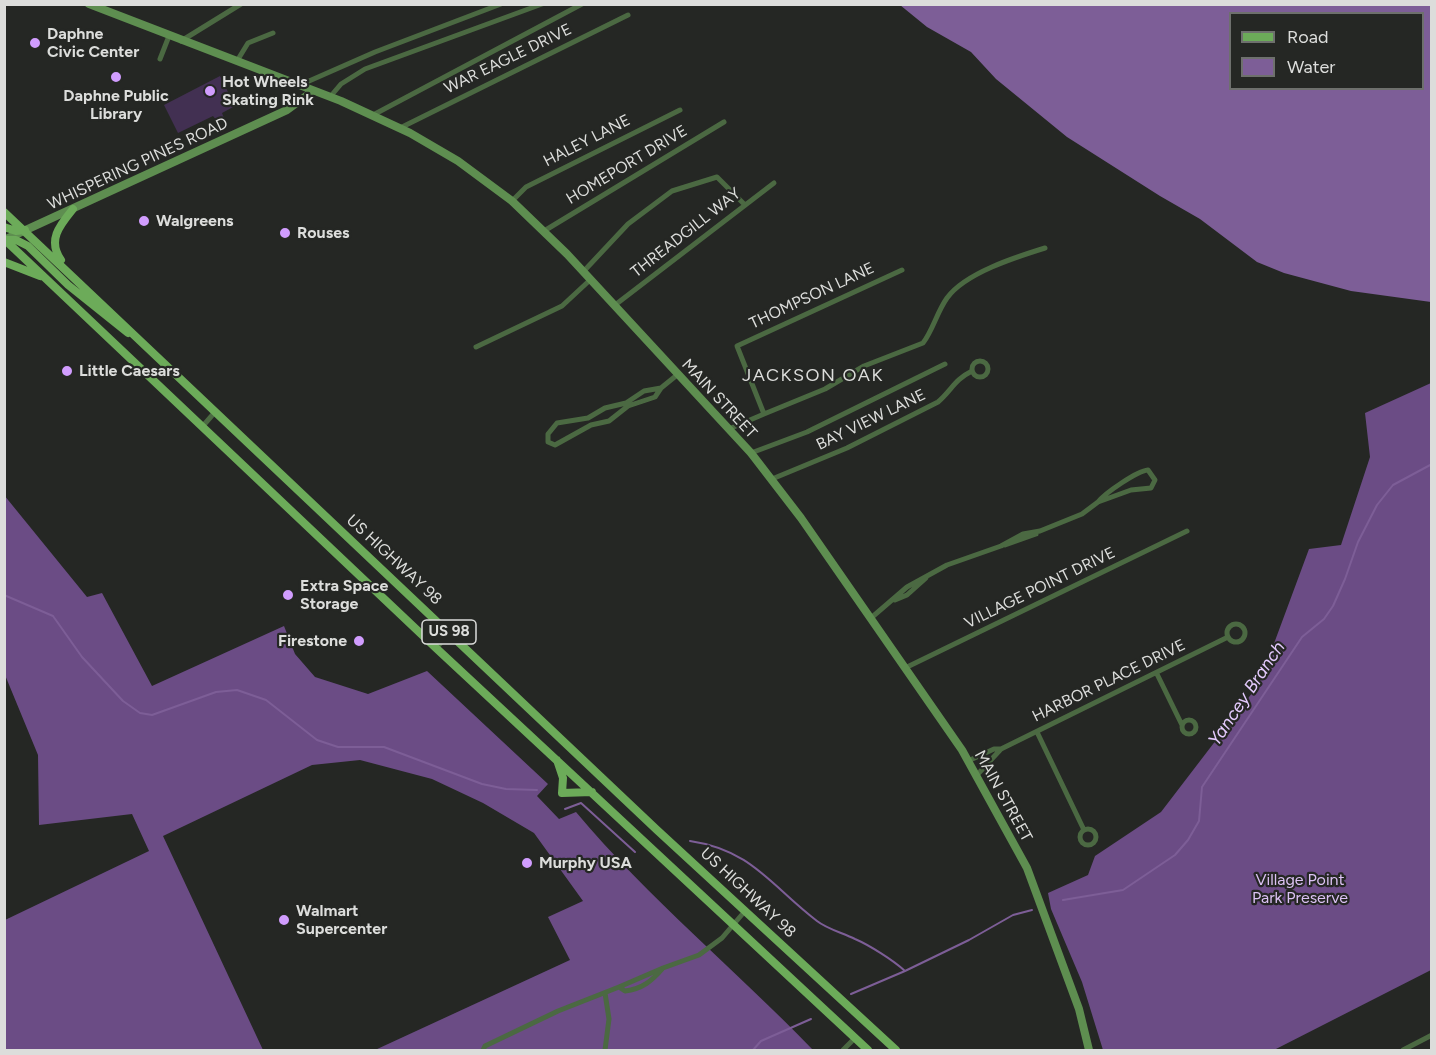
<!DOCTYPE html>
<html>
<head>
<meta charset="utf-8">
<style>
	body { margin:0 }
	#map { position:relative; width:1436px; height:1055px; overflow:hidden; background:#252724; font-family:Figtree,sans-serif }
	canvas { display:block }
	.frame { position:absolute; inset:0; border:6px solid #dcdddb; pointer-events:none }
	.legend { position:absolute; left:1229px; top:12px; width:195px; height:78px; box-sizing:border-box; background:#252724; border:2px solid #6e706d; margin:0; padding:8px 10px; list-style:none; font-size:18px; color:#dcdddb }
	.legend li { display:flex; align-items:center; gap:12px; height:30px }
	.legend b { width:30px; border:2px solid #6e706d }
</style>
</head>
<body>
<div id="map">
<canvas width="1436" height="1055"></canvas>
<div class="frame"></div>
<ul class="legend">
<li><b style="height:8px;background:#6cab59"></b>Road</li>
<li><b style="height:16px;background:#7d5e97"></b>Water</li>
</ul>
</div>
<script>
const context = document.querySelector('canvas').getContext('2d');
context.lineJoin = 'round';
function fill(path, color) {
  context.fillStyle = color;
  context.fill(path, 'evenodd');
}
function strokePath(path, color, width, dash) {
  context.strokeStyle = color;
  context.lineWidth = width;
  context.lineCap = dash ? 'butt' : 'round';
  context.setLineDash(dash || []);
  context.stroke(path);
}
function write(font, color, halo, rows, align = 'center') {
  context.font = font + ' Figtree,sans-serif';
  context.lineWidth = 4.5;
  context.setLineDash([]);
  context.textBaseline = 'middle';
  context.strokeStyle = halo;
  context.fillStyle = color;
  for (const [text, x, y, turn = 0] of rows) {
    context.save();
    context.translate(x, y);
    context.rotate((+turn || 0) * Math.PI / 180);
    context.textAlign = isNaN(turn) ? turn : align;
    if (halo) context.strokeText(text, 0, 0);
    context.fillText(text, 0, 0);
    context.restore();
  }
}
const green = new Path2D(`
	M220 76 235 106 222 113 224 118 217 121 213 116 178 133 164 105Z`);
const forest = new Path2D(`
	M1431 383V970L1274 1050H1103L1082 982 1051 909 1048 893 1088 875 1095 856 1161 812 1259 684 1309 549 1341 545 1370 457 1365 413Z
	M4 495 87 597 102 593 152 686 284 626 295 654 315 677 368 694 427 671 548 784 537 796 559 819 576 812C648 898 736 970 813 1050H375L570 960 548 917 583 901 534 833 483 803 432 779 360 760 312 765 163 836 263 1050H5V920L149 851 132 814 39 825 38 755 5 675Z`);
const water = new Path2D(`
	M900 5H1431V302L1351 291 1284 273 1257 262 1200 219 1160 196 1067 137 996 79 971 52 927 27ZM1230 14H1422V88H1230Z`);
const stream = new Path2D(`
	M4 595 53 616 82 657 123 701 140 713 152 715 216 692 237 690 266 700 317 740 338 747H384L482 784 506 789 537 790
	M565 809 581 803 635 852
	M690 841C752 850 771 886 817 921 827 929 843 933 855 939 869 945 893 960 905 971L969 940 1013 915 1032 910
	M1063 900 1123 890 1175 855 1188 840 1199 821 1202 787 1302 637 1324 619 1333 606 1345 579 1358 542 1377 505 1393 485 1432 464
	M851 994 905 971
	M753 1050 761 1041 811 1019`);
const street = new Path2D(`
	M181 41 241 4
	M160 59 169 36
	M237 61 248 43 273 33
	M300 85 375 52 501 4
	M330 97 341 84 365 69 542 4
	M373 115 582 4
	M400 128 628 15
	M512 201 526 187 680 110
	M544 231 724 122
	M583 272 628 224 672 191 717 177 745 205
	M615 305 774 183
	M476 347 562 306 590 280
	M972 369a8 8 0 1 1 16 0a8 8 0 1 1-16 0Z
	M661 388 644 391 626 403 605 408 588 418 557 423 548 434V442L555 445 591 425 609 421 628 406 655 397 661 388 677 375
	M764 414 825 389 864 366 923 343C933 330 937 312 947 298 965 273 1016 257 1045 248
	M202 427 215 412
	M729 429 764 414 737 346 902 270
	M751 453 807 432 945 364
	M1148 470 1155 480 1151 488 1131 490 1098 502C1105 493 1137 471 1148 470Z
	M772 479 847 448 938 402C952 390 954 380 972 371
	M1005 545 1036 534
	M895 600 907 595 926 578
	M871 618 907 587 947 565 1001 546 1023 534 1040 531 1082 514 1098 502
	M1227 633a9 9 0 1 1 18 0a9 9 0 1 1-18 0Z
	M436 648 450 633
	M905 668 1187 531
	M1157 674 1182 725
	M1182 727a7 7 0 1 1 14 0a7 7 0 1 1-14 0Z
	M1037 732 1084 830
	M968 761 994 749H1001L1228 637
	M977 775 1001 749
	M1080 837a8 8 0 1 1 16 0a8 8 0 1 1-16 0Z
	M663 968 699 955 722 938 745 911
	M663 968C652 981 642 989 625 991L619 987Z
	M483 1050 485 1046 558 1011 619 987
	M605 1050 609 1019 605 993
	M843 1050 855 1038
	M1403 1050 1432 1035`);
const secondary = new Path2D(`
	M89 4 341 101 410 133 458 161 512 201 567 254 751 453 801 518 962 750 1027 868 1079 1009 1089 1050
	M4 240 287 110 313 91`);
const primary = new Path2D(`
	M4 212 657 830 896 1050
	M4 227 16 231 25 230
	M4 239 436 648 868 1050
	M5 240H16L28 246 68 285 128 333
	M61 260C47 240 60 225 73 209
	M4 262 40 276
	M557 760 563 778 562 793 592 792`);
const markers = [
	[35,43,6,"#d19dfe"],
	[116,77,6,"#d19dfe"],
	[210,91,6,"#d19dfe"],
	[144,221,6,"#d19dfe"],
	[285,233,6,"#d19dfe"],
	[67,371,6,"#d19dfe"],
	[288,595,6,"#d19dfe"],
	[359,641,6,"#d19dfe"],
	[527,863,6,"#d19dfe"],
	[284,920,6,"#d19dfe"]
];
const shields = [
	[449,632,54]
];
const shieldNames = [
	["US 98",449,632]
];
const poiNames = [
	["Daphne",47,34],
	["Civic Center",47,52],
	["Hot Wheels",222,82],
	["Skating Rink",222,100],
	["Daphne Public",116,96,"center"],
	["Library",116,114,"center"],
	["Walgreens",156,221],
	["Rouses",297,233],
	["Little Caesars",79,371],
	["Extra Space",300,586],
	["Storage",300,604],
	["Firestone",347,641,"right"],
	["Murphy USA",539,863],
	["Walmart",296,911],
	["Supercenter",296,929]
];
const streetNames = [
	["WAR EAGLE DRIVE",508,59,-26],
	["HALEY LANE",587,141,-27],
	["WHISPERING PINES ROAD",138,164,-25],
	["HOMEPORT DRIVE",627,165,-31],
	["THREADGILL WAY",686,233,-38],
	["THOMPSON LANE",812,296,-25],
	["MAIN STREET",719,399,47],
	["BAY VIEW LANE",871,420,-26],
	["US HIGHWAY 98",394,560,43],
	["VILLAGE POINT DRIVE",1040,588,-26],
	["HARBOR PLACE DRIVE",1109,681,-26],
	["MAIN STREET",1003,796,61],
	["US HIGHWAY 98",748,893,43]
];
const parkNames = [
	["Village Point",1300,880],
	["Park Preserve",1300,898]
];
const neighbourhoodNames = [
	["JACKSON OAK",813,376]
];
const waterNames = [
	["Yancey Branch",1247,694,-56]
];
fill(green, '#423052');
fill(forest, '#6b4c85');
fill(water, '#7d5e97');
strokePath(stream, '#7d5e97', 2);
strokePath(street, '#4b6942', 5);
strokePath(secondary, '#5e8e50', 8);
strokePath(primary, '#6cab59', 8);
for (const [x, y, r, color] of markers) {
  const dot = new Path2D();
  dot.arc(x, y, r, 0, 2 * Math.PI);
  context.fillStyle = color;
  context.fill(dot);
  strokePath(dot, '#252724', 2);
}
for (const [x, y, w] of shields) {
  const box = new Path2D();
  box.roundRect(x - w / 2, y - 12, w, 24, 4.5);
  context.fillStyle = '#252724';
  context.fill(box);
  strokePath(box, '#dcdddb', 1.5);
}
write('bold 15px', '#dcdddb', null, shieldNames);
write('bold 16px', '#dcdddb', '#252724', poiNames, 'left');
write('16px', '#dcdddb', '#252724', streetNames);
write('16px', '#dcc2f4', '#252724', parkNames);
context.letterSpacing = '1.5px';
write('18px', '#dcdddb', '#252724', neighbourhoodNames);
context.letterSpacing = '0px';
write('italic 18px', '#e5cbfe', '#252724', waterNames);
</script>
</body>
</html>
